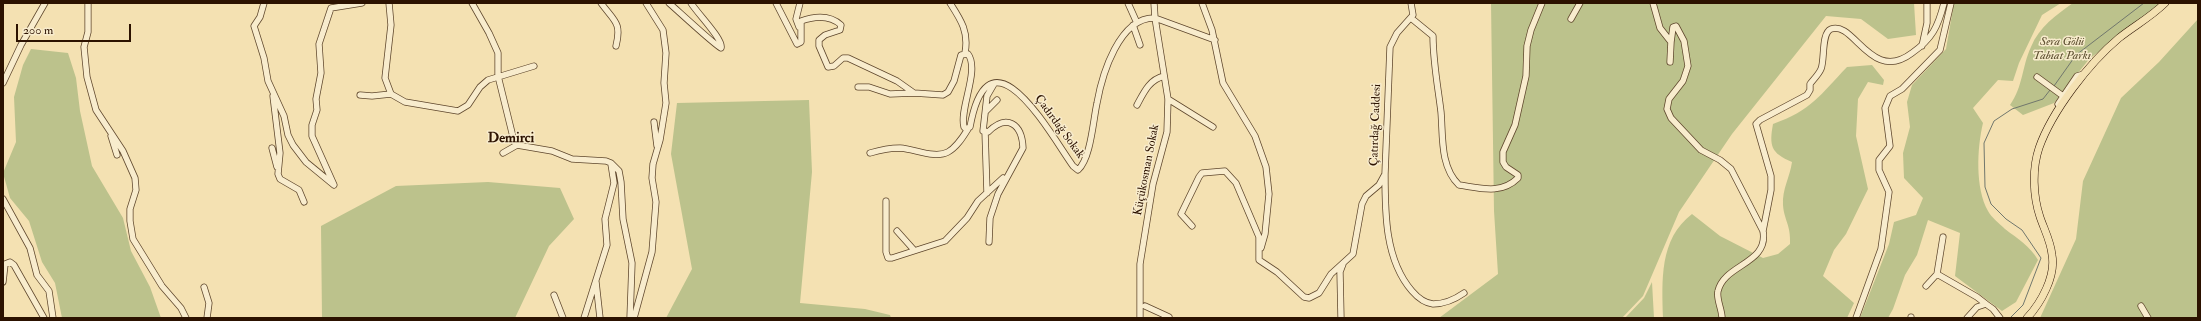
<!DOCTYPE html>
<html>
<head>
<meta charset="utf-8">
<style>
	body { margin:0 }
	#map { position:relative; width:2201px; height:321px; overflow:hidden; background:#f4e1b2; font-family:"IM FELL Double Pica",serif }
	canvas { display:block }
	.frame { position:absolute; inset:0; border:4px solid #2c1200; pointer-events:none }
	.scale { position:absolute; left:16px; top:24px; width:115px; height:18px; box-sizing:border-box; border:2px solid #2c1200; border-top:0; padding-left:5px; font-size:12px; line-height:14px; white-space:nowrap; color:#2c1200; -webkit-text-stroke:3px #f8eccd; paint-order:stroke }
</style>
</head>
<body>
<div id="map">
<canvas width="2201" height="321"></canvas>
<div class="frame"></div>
<div class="scale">200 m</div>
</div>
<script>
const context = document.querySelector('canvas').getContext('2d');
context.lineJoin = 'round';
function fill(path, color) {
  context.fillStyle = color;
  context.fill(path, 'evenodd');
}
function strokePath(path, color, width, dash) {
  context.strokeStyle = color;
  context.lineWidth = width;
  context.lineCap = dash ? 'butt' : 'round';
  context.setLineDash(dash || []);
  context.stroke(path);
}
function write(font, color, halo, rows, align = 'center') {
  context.font = font + ' "IM FELL Double Pica",serif';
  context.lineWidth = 3;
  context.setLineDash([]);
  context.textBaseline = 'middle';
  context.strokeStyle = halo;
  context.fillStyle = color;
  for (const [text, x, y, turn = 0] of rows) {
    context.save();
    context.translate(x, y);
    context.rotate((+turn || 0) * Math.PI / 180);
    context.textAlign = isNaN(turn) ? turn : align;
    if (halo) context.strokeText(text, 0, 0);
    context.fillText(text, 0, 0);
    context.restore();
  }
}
const green = new Path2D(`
	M1491 3H1914L1916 35 1888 39 1861 19 1826 16 1732 134 1679 212 1643 296 1622 318H1439L1498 274 1494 211Z
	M1954 3H2061L2042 15 2019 63 2013 81 1998 80 1973 108 1983 123C1977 148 1975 188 1988 211 1991 217 2000 224 2005 229 2018 239 2030 246 2038 260L2016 302 2002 311 1955 276 1960 233 1928 220 1917 255 1905 275 1893 309 1888 318H1860L1889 244 1894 222 1916 215 1923 198 1904 178 1903 153 1910 127 1907 102 1912 85 1946 49Z
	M2073 3H2165L2152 15 2090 58 2054 103 2023 115 2010 105C2023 87 2022 66 2031 47 2039 27 2056 15 2073 3Z
	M2198 19V318H2040L2076 239 2083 181 2121 98 2159 62Z
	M31 49 68 53 76 78 80 111 92 166 123 218 131 251 150 287 161 318H62L55 283 42 262 29 221 10 198 3 173 16 142 14 97 23 65Z
	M1872 65 1884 80 1883 85 1868 82 1858 99 1856 136 1868 189 1846 234 1834 250 1823 276 1854 303 1847 318H1663C1662 281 1659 239 1692 214L1720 236 1763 258 1778 254 1790 244C1791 225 1784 220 1783 205 1782 189 1790 177 1792 162 1771 153 1769 146 1773 124 1812 110 1820 95 1847 67Z
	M809 100 812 172 800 303 865 309 890 315 891 318H666L692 269 671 154 677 103Z
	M488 182 560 188 574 219 549 246 515 318H322L321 226 396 186Z
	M1652 282 1654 318H1625L1644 298Z`);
const stream = new Path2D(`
	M2054 86 2076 55 2144 3
	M2010 318 2023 305 2041 258 2022 230 2006 219 1991 204 1985 187 1984 143 1994 121 2012 109 2043 99 2050 90`);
const minor = new Path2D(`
	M88 3V32L84 47 87 77 96 110 123 151 135 178 136 190 130 209V221L133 239 162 286 181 308 186 318
	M264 3 260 17 254 26 264 58 268 81 284 116 288 135 293 145 306 162 334 185 312 136V125L317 110 316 99 321 73 319 44 331 8 362 3
	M389 3 391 25 385 78 391 94 405 102 458 111 468 105 480 87 488 80 534 66
	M472 3 489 33 498 53V76L514 141 517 145 552 151 572 159 606 161 611 163 619 171 621 182 623 219 632 263 630 318
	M601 3C614 21 622 22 616 46
	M669 3C676 9 717 47 721 48 724 40 697 13 691 3
	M776 3 797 44 801 42V21C815 16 830 15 841 25L840 30 825 35 819 40V46L828 67 834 66 843 58H848L897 81 914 93 943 95 948 92 954 81 961 55 968 54C980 70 959 109 964 127L966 129 970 127C989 22 1049 132 1073 166L1078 170C1091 158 1093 121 1097 103 1102 75 1119 17 1155 18L1154 3
	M950 3C961 20 969 32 965 53
	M1128 3 1137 23
	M1202 3 1212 30 1223 83 1255 136 1266 167 1269 194 1265 234 1261 248
	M1653 3 1660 28 1671 42 1670 62
	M1411 18 1433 36C1433 62 1438 87 1441 112 1443 136 1440 167 1459 185 1480 188 1501 195 1518 178V175L1506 167 1503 162V152L1515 125 1526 76 1527 46 1531 30 1542 3
	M1571 19 1580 3
	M1133 25 1140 45
	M799 27 796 19 800 3
	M1671 42 1673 27 1676 26 1684 41 1688 66 1683 81 1669 99 1667 109 1671 118 1701 150 1720 160 1731 169 1763 231C1769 264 1724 264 1718 291 1716 299 1722 309 1722 318
	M1922 46 1927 23V3
	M2037 77 2063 96
	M3 83 21 45 45 3
	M858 87H869L890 94 914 93
	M360 95 372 96 391 94
	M273 96 280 153 278 174 280 179 299 190 304 202
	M1168 99 1213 127
	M2058 104 2077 76 2084 74
	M1137 105C1144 92 1149 80 1164 76
	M986 111 997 100
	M654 122 657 146
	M985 131 987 193
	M111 136 117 155
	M272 148 277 167
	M503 153 517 145
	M870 153C880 150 889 148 900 148 915 149 935 159 948 152 957 147 963 137 968 129
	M1385 174C1385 213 1385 260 1412 291 1418 298 1424 303 1433 304 1445 304 1454 300 1464 293
	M3 199 30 248 37 275 49 291 53 318
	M886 201V252L888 258H892L945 241 967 218 978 201 1003 178
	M1192 226 1181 214 1199 177 1202 173 1225 171 1236 183 1259 237V260L1277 272 1304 297 1309 298 1319 293 1331 274 1353 254 1362 204 1366 196 1379 185 1385 174 1390 47 1397 33 1413 15 1411 3
	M897 231 914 250
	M1763 231 1771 190V176L1756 124 1760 120 1807 95 1810 90V84C1813 80 1819 74 1821 69 1825 60 1821 33 1831 29 1854 20 1871 84 1912 53 1932 39 1938 27 1944 3
	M989 242 990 218 998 194 1023 148C1022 124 1007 113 988 132L983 131 987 96 994 84
	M1937 274 1977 297 1986 304
	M3 282 5 264 10 262 14 265 44 318
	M596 282 600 318
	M1926 286 1937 274 1943 237
	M204 287 209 303 207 318
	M554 295 563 318
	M1145 306 1169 317
	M2141 306 2148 318
	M1911 317V318
	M584 318 607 245 605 219 614 183 611 164
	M634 318 652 252 656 202 652 178 653 164 660 140 666 103 664 83 666 53 663 30 646 3
	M1140 318V264L1153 184 1167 132 1168 99 1155 18 1215 40
	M1341 318 1340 272 1343 264
	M1856 318 1881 249 1889 192 1879 170V160L1890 146 1885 108 1890 96 1902 89 1940 50 1951 3
	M1967 318 1977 307 1986 304 1993 309 2000 318`);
const major = new Path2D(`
	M2027 318C2041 303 2056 276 2052 255 2051 242 2044 229 2040 217 2033 196 2032 169 2039 148 2052 111 2089 63 2119 38 2134 26 2151 17 2165 3`);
const parkNames = [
	["Sera Gölü",2062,42],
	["Tabiat Parkı",2062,56]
];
const streetNames = [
	["Çatırdağ Caddesi",1376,125,-88],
	["Çadırdağ Sokak",1059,127,54],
	["Küçükosman Sokak",1147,170,-79]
];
const quarterNames = [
	["Demirci",511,139]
];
fill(green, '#bcc28c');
strokePath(stream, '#71776d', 1);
strokePath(minor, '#5e462c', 7);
strokePath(major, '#2c1200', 8);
strokePath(minor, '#f8eccd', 5.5);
strokePath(major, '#f4e1b2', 7);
write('italic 12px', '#5e5031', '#f8eccd', parkNames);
write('12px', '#2c1200', '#f8eccd', streetNames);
write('bold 14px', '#2c1200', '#f8eccd', quarterNames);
</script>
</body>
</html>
